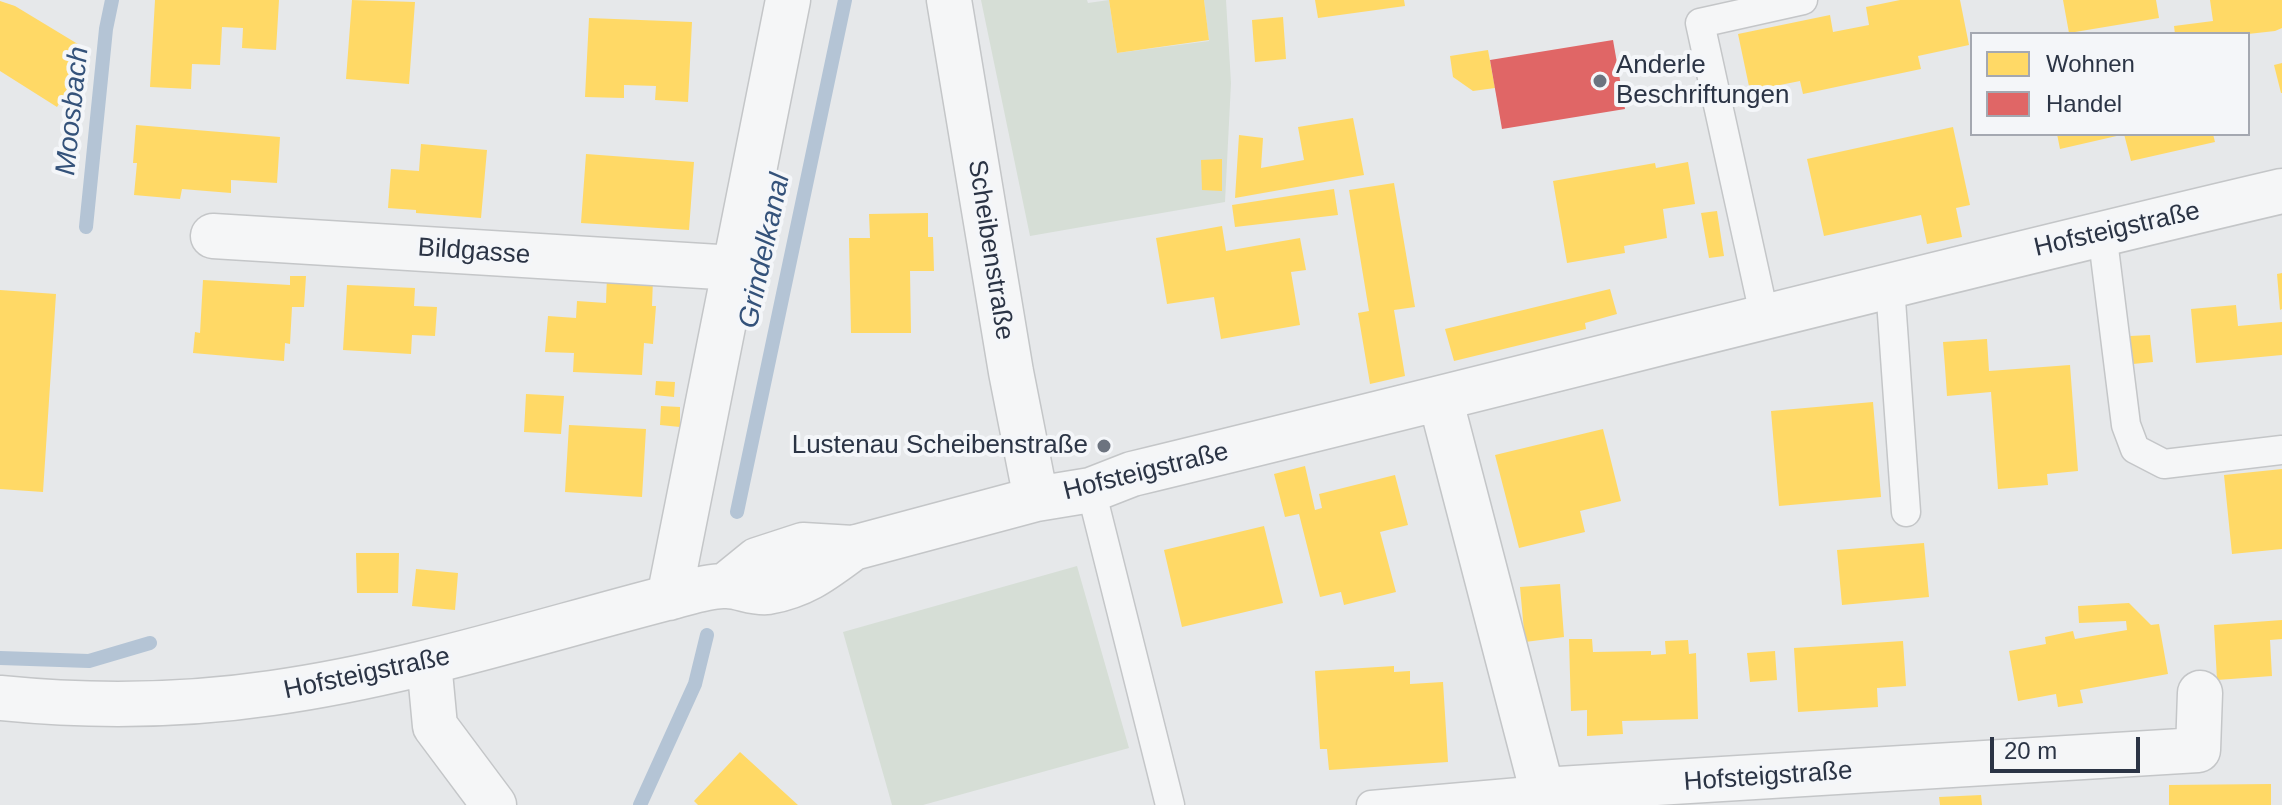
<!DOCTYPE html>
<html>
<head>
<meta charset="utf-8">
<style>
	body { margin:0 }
	#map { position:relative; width:2282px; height:805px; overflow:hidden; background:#e6e8ea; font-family:Helvetica,sans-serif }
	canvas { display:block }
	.legend { position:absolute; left:1970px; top:32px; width:280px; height:104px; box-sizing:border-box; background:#f4f6f9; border:2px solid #a4a8b1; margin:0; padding:10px 14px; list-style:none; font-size:24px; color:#2b3445 }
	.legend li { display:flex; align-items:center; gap:16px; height:40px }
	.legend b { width:40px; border:2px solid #a4a8b1 }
	.scale { position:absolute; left:1990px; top:737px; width:150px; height:36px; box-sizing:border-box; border:4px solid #2b3445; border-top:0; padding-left:10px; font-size:24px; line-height:28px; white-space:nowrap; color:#2b3445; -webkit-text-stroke:6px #f4f6f9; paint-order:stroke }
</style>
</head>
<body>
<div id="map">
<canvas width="2282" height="805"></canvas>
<ul class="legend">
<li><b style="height:22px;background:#ffd966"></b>Wohnen</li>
<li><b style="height:22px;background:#e06666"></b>Handel</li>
</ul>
<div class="scale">20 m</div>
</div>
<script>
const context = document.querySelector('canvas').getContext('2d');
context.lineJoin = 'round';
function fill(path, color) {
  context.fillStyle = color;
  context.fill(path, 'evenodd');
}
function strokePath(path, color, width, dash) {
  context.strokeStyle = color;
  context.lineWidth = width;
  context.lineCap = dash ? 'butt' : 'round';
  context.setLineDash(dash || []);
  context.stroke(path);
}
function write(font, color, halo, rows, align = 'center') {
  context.font = font + ' Helvetica,sans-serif';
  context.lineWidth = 8;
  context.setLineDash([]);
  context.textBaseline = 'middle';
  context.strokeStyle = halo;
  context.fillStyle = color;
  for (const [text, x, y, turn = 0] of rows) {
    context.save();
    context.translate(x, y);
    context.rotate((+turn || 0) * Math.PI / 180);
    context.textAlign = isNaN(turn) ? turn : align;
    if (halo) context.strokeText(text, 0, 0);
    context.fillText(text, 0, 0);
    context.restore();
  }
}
const green = new Path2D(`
	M981 0H1087L1088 3 1109 0 1117 53 1209 41 1204 0H1226L1231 83 1225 202 1030 236Z
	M1077 566 1129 748 923 805H892L843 632Z`);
const homes = new Path2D(`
	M155 0H279L276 50 242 48 243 28 222 27 220 65 192 64 191 89 150 87Z
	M352 0 415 2 409 84 346 79Z
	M1109 0H1204L1209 40 1117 53Z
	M1315 0H1404L1405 6 1318 18Z
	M1900 0H1960L1969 45 1918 56 1921 69 1803 94 1800 81 1750 91 1738 34 1830 15 1833 32 1869 25 1866 7Z
	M2063 0H2156L2159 18 2069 33Z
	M2210 0H2282V28L2275 31 2248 34H2175L2174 26 2213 21Z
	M0 1 15 6 91 52 57 107 0 71Z
	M1283 17 1286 59 1255 62 1252 20Z
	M589 18 692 22 688 102 655 100 656 86 624 85V98L585 97Z
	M1488 50 1495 88 1473 91 1453 77 1450 56Z
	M2282 63V93H2281L2274 65Z
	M1353 118 1364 175 1235 198 1239 135 1263 138 1261 168 1304 160 1298 127Z
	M136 125 280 137 277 183 231 180V193L182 189 180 199 134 195 137 163H133Z
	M1953 127 1970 205 1956 208 1962 237 1927 244 1921 215 1824 236 1807 159Z
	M2057 134H2120L2121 135 2060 149Z
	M2124 134H2213L2215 142 2131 161Z
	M421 144 487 150 481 218 416 213V210L388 208 391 169 419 171Z
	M586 154 694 162 689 230 581 223Z
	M1222 159V191L1202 190 1201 160Z
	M1688 162 1695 204 1663 209 1667 238 1624 246 1625 253 1567 263 1553 181 1655 163 1656 168Z
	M1394 183 1415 307 1394 310 1405 376 1370 384 1358 313 1369 311 1349 190Z
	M1334 189 1338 215 1235 227 1232 205Z
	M1717 211 1724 256 1709 258 1701 213Z
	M928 213V237H933L934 271H910L911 333H851L849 238H870L869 214Z
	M1222 226 1226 251 1300 238 1306 270 1291 272 1300 325 1221 339 1214 297 1167 304 1156 238Z
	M2282 273V309L2280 310 2277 274Z
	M290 276H306L304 307H292L290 344 285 343 284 361 193 353 195 332 200 333 203 280 290 285Z
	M607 276 653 279 652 306H656L653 344 644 343 642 375 573 372 574 353 545 352 548 316 576 318 577 301 606 303Z
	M347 285 415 288 414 306 437 307 435 336 412 335 411 354 343 350Z
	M1610 289 1617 314 1585 323 1586 329 1454 361 1445 329Z
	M0 290 56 294 43 492 0 489Z
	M2236 305 2238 326 2282 322V355L2196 363 2191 309Z
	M2150 335 2153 362 2133 364 2130 336Z
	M1987 339 1989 371 2070 365 2078 471 2047 474 2048 485 1998 489 1991 392 1947 396 1945 367 1943 342Z
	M656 381 675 382 674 397 655 395Z
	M526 394 564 396 561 434 524 432Z
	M1873 402 1881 497 1779 506 1771 411Z
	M661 406 680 407V427L660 425Z
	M569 425 646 429 642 497 565 492Z
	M1603 429 1621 501 1580 511 1585 532 1519 548 1495 455Z
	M1305 466 1315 510 1322 508 1319 494 1395 475 1408 525 1380 532 1396 592 1344 605 1341 592 1320 597 1299 514 1285 517 1274 474Z
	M2282 469V549L2232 554 2224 475Z
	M1264 526 1283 603 1182 627 1164 550Z
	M1924 543 1929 597 1842 605 1837 550Z
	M356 553H399L398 593H357Z
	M416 569 458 573 455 610 412 606Z
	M1560 584 1564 637 1525 642 1520 587Z
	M2129 603 2151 625 2159 624 2168 674 2080 690 2083 703 2058 707 2056 694 2018 701 2009 651 2046 644 2045 637 2073 631 2075 639 2127 630 2126 621 2079 623 2078 606Z
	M2282 620V639L2270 640 2272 676 2217 680 2214 625Z
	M1569 639H1592L1593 652 1651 651V655L1666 654 1665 641 1688 640 1689 654 1696 653 1698 719 1622 721 1623 734 1587 736V710L1571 711Z
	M1903 641 1906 686 1877 688 1878 707 1798 712 1794 648Z
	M1775 651 1777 680 1750 682 1747 653Z
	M1394 666V672L1410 671V684L1443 682 1448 762 1329 770 1327 749H1320L1315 671Z
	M740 752 798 805H698L694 801Z
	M2271 784V805H2169V785Z
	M1981 795 1982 805H1940L1939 797Z`);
const shops = new Path2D(`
	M1613 40 1625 109 1502 129 1490 60Z`);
const stream = new Path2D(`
	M86 227 106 29 112 0
	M737 512 845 0
	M0 658 89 661 150 643
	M640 805 695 684 707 635`);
const lane = new Path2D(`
	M2102 232 2126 425 2135 449 2164 464 2282 450
	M1890 286 1906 512
	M1765 319 1700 23 1803 0
	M1091 490 1170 805
	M1371 805 1542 790`);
const street = new Path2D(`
	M949 0 1011 372 1036 499
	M213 236 735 268
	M1440 398 1542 790 2198 750 2200 693
	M725 586 757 560 803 545 853 548 1036 499 1091 490 1132 474C1516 381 1898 281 2282 191
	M669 598 788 0
	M429 662 435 726 494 805
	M0 698C90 707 183 706 272 693 407 674 536 632 667 598 685 594 708 585 726 586 740 586 754 594 768 592 805 585 823 570 853 548`);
const markers = [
	[1600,81,8,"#6c737f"],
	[1104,446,8,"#6c737f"]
];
const poiNames = [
	["Anderle",1616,66],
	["Beschriftungen",1616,96],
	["Lustenau Scheibenstraße",1088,446,"right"]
];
const streetNames = [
	["Hofsteigstraße",2117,230,-13],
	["Scheibenstraße",990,250,81],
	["Bildgasse",474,252,4],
	["Hofsteigstraße",1146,472,-14],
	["Hofsteigstraße",367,674,-12],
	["Hofsteigstraße",1768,777,-4]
];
const waterNames = [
	["Moosbach",73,111,-84],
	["Grindelkanal",765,251,-78]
];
fill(green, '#d6ded6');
fill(homes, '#ffd966');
fill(shops, '#e06666');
strokePath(stream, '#b4c4d5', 14);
strokePath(lane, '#c4c6c8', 31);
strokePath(street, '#c4c6c8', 47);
strokePath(lane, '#f5f6f7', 28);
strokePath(street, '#f5f6f7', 44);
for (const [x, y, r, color] of markers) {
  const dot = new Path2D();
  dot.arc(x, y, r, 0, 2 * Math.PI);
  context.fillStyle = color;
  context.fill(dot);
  strokePath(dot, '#f4f6f9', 3);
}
write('26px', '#2b3445', '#f4f6f9', poiNames, 'left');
write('26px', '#2b3445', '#f4f6f9', streetNames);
write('italic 28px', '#34527a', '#f4f6f9', waterNames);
</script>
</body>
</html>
